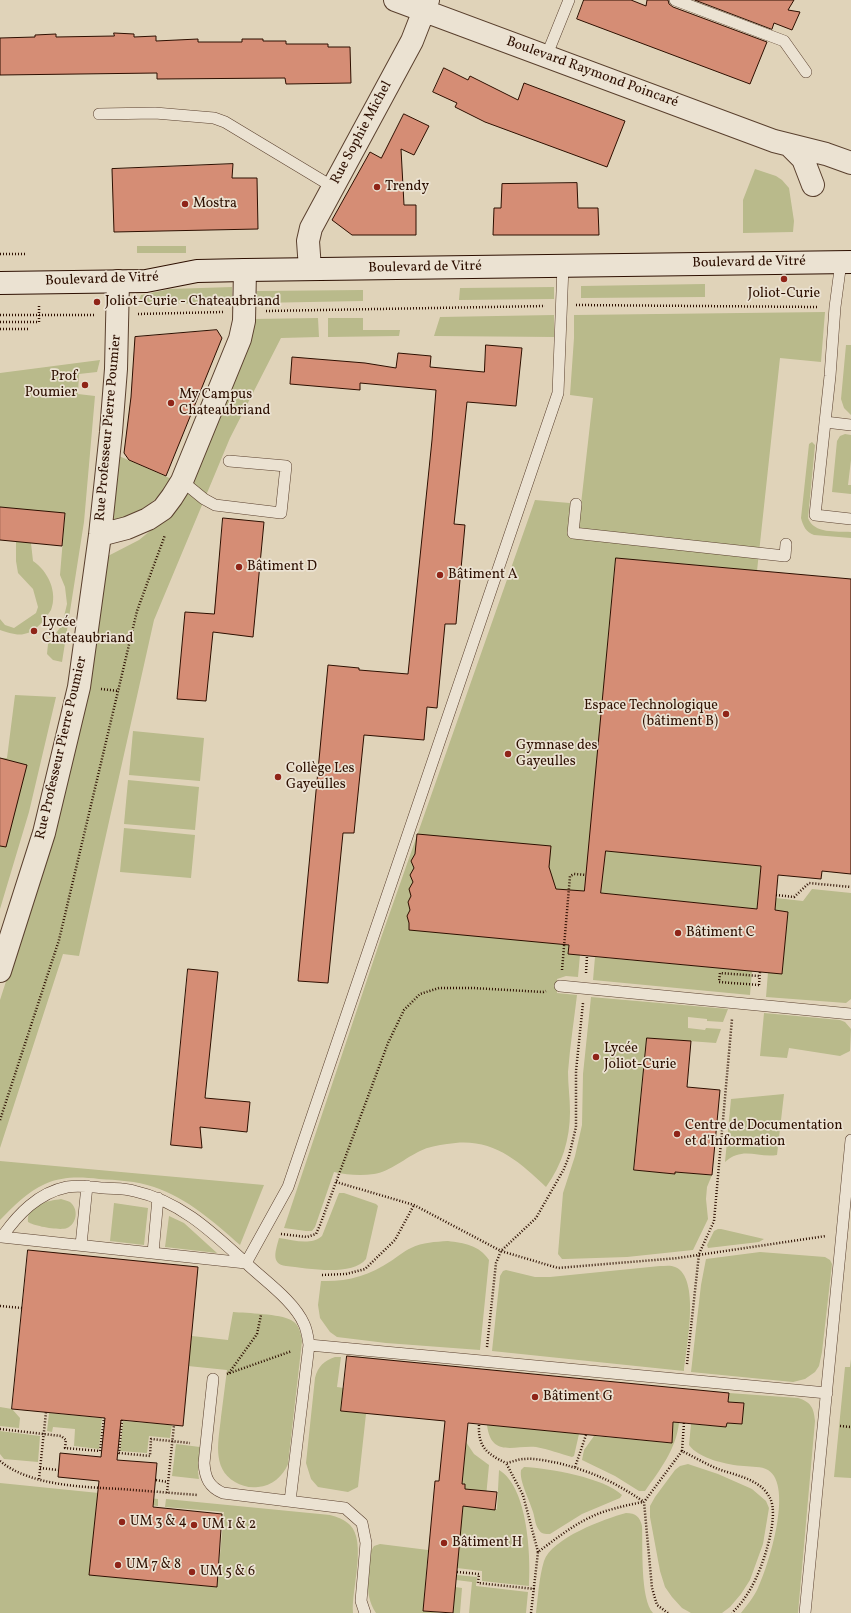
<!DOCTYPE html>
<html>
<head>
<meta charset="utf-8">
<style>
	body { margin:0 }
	canvas { display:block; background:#e0d3b9 }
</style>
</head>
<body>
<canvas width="851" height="1613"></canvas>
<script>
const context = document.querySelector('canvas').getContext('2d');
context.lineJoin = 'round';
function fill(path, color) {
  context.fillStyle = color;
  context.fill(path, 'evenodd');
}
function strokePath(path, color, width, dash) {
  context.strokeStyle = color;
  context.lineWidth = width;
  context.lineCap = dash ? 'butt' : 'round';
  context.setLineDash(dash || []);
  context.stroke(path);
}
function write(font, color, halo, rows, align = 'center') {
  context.font = font + ' Vollkorn,serif';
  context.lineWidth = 3.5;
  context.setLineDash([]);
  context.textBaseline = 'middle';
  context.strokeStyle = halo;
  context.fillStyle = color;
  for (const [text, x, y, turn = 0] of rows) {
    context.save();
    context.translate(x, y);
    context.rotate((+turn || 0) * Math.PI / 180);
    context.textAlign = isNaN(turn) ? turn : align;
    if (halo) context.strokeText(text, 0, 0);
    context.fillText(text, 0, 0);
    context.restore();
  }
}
const green = new Path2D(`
	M755 169 776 176 782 180 789 188 794 221 793 232 743 233V200Z
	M137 246H186V253H137Z
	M705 284V297L581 298V286Z
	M232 287V303L138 304 141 295 170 289Z
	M554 287V299L459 300 460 288Z
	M363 290V301L257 303V291Z
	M825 312 821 362 780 358 757 571 616 558 584 891H573L568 954 580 955 578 977 566 976 557 979V993L577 995C574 1020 570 1046 568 1072 568 1085 570 1098 570 1112 570 1139 562 1165 546 1187 517 1159 490 1136 447 1144 438 1145 428 1147 420 1151 407 1157 389 1172 374 1174 361 1176 347 1175 334 1172L315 1227 312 1231H306L284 1228 382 935 535 500 581 504 593 398 570 395 574 338V315Z
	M554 315V337L434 336 440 317Z
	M318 318 319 337 281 338 230 438 154 620 79 956 63 954 0 1148V1000L18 944 108 556 139 540 161 522 252 319Z
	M328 318H363V330H400L399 336 328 337Z
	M846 345H851V415L844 408 841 399Z
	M100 360 97 372 79 374 78 394 95 396 84 522 62 662 53 660 47 654 48 644 62 625 67 604 65 587 60 575 65 514 0 507V373Z
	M845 434 851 435V460L848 485H851V494L832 492 837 441 840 436Z
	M812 442 815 445 808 518C814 534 836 531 851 532V538L814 535C806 532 803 526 801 518L809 444Z
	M119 456 174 480C157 499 139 517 112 520Z
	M16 541 31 543 33 561C48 571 58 592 51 610 49 613 46 617 44 620 39 626 32 633 24 634 17 636 7 632 0 630V619L5 625 14 628 36 613 38 607 33 589 18 573 16 561Z
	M15 695 56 697 29 812 0 909V758H7Z
	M133 731 204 738 200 781 129 775Z
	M128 780 199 787 195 830 124 824Z
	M124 828 195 835 191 878 120 872Z
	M606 851 761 866 757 909 601 893Z
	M812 889 851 893V999L846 1003 766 997 768 972 782 974 788 912 775 910 776 898 803 901Z
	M595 957 752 971 750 995 593 980Z
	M591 997 728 1009 723 1022 707 1021V1019L688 1017V1028L705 1030 706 1028 721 1029 716 1043 647 1038 634 1170 675 1174V1172L712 1175 707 1187 706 1199 708 1219 693 1250 627 1257 565 1259H562L558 1254 563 1193 575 1156 582 1125 583 1074Z
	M764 1013 840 1020 845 1022 851 1029 850 1051 840 1056 789 1048 787 1058 760 1056Z
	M784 1094 777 1155C757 1158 743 1146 725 1162L731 1099Z
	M0 1161 264 1185 240 1245C214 1222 187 1198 154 1187 136 1181 117 1180 99 1179 81 1177 63 1176 45 1184 27 1192 14 1206 0 1220Z
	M339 1193H344L376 1204 378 1206 366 1259C352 1277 306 1268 286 1266 270 1264 276 1250 279 1238 294 1240 310 1246 322 1236Z
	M61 1199C64 1200 68 1201 70 1202 79 1209 77 1224 67 1228 60 1231 34 1226 28 1222 26 1204 48 1201 61 1199Z
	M114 1203 148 1208 144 1245 110 1241Z
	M169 1216 184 1223 217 1253 165 1247Z
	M718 1229H721L764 1239 759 1242 708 1248 707 1245 714 1231Z
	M448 1241C464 1243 479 1245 489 1260L480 1350 386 1343 337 1337 330 1332 320 1318 318 1305 321 1281C346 1282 369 1276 391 1261 397 1257 404 1251 411 1248 423 1242 435 1242 448 1241Z
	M760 1252 825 1257 830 1260 832 1264 822 1352 819 1366 815 1372 805 1379 793 1382 691 1372 701 1285 706 1259Z
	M660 1266C665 1266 671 1265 675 1267 701 1277 686 1349 684 1371L492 1351 500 1276 503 1271 506 1270 535 1277H550Z
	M233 1312C247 1313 280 1314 291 1320 299 1324 301 1333 302 1341L288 1464C283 1476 272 1486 258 1487 249 1488 242 1486 235 1482 211 1468 219 1439 221 1417 223 1401 225 1386 227 1370L188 1366 192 1336 228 1340Z
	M335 1357H341L337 1387 344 1388 341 1411 366 1414 358 1487 348 1492 318 1487 311 1479 306 1463 315 1378C318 1366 324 1361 335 1357Z
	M851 1359V1478L834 1477 845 1367H850Z
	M729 1393 798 1398C811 1402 814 1408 815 1421L798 1613H741C747 1605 754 1597 758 1588 768 1567 794 1486 768 1470 761 1466 752 1467 744 1466 728 1465 699 1459 689 1445L691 1424 726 1427 727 1423 742 1424 744 1403 728 1402Z
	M0 1407 12 1409 20 1418 19 1428 0 1426Z
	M49 1413 102 1418 99 1449 74 1446 75 1429 53 1427 52 1432 47 1431Z
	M123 1421 172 1425 170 1438 149 1436 147 1453 120 1451Z
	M673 1422 679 1423C676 1449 660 1470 645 1491H639L615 1476 582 1460 584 1450 594 1436 671 1443Z
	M487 1425 579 1434 574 1456 572 1457C561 1454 548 1449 536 1447 514 1445 491 1458 487 1425Z
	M0 1431 40 1436 38 1462 4 1459 0 1454Z
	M466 1442 474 1454 489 1465 485 1508 497 1509 499 1470C528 1487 531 1557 529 1586L482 1581V1571L457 1568 465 1485 462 1484Z
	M176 1444 200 1447 198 1472 199 1479 172 1476Z
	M688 1464 718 1474 752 1489 766 1501 769 1508 763 1544 750 1580 741 1594 730 1607 722 1613H691L682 1608 672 1597 665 1587 660 1571 650 1517V1506L655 1497 675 1470 680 1466Z
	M524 1467C548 1468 605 1478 622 1495L620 1498 582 1514 550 1534C545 1534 541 1534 539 1530 535 1525 535 1518 533 1512 530 1501 519 1481 521 1470Z
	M0 1483 158 1499V1506L97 1500 89 1575 217 1587 224 1512 165 1507 166 1499 330 1515C337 1517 344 1519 350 1525 367 1542 351 1590 353 1613H0Z
	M626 1513C636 1513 640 1517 642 1526 643 1546 640 1599 653 1613H536C538 1597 539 1577 544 1561 552 1538 604 1519 626 1513Z
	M380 1544 428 1550 423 1611 441 1613H376C363 1593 369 1572 371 1551L374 1546Z
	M457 1575 477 1577 476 1586 528 1592 526 1613H469L472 1582 456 1580Z
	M455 1587 462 1588 460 1613H453Z`);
const building = new Path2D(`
	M584 0H631L646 6 647 0H668L669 4 673 7 767 42 750 84 577 19Z
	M695 0H794L788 10 800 12 792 30 774 23 772 29Z
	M114 33 134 34V37L156 36V41L198 39V42H242V39H263V41H286V44H328V47H350L351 83 286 84 285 78 157 79V73L0 75V38L35 37V35L56 34V37L114 36Z
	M444 68 468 80 470 76 518 100 524 83 625 121 607 167 485 122 455 107 457 103 433 92Z
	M404 114 429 126 414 155 401 149 404 205H416V235H352L332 220 370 152 381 158Z
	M233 164 232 178H257L258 229 114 232 112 169Z
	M577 183 578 208H598L599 235H493L494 208H501L502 184Z
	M217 330 222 338 166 476 129 460 124 453 131 397 135 337Z
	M486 345 522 348 516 406 467 402 454 524 465 525 456 624H445L437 708 427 707 424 740 364 735 354 833H343L328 983 298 981 328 665 359 668V670L408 674 432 440 436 390 360 383V390L290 384 292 357 365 363 396 368 398 353 431 356 430 367 484 372Z
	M0 507 65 513 62 546 0 540Z
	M223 518 264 522 253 637 213 632 206 701 177 699 185 612 214 614Z
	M616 558 851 579V874L822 871 821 879 778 875 775 910 788 912 782 974 568 954 569 945 409 930V923L407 916 410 910 408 902 411 896 409 889 413 882 410 875 414 868 411 861 415 854 417 834 551 846 549 867 556 889 584 891ZM606 851 761 866 757 909 601 893Z
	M0 758 27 765 6 847 0 846Z
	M188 969 218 972 205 1098 250 1102 247 1132 200 1127 202 1148 171 1145Z
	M647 1038 691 1041 687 1087 720 1090 712 1175 675 1172V1174L634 1170Z
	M28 1250 198 1267 183 1426 121 1420 117 1460 157 1463 153 1507 222 1514 217 1587 89 1575 99 1481 58 1477 60 1453 101 1457 105 1418 12 1409Z
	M347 1356 729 1393 728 1402 744 1403 742 1424 727 1423 726 1427 673 1422 672 1443 468 1423 462 1484H465V1489L497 1492 495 1510 463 1506 453 1613 423 1611 435 1481H439L445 1421 341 1411Z`);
const path = new Path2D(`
	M0 254H27
	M576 305 819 307
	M266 311 545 306
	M138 314 223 312
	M0 315H95
	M0 322H39V304
	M0 329H28
	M101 689 119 691
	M776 895 794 897 809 883 851 887
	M562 970 570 876 574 874 586 875
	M586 973 587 956
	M759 985 719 982 720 973 759 976
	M759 985 760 972
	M0 1120 59 940 137 611 165 535
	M336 1182 414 1205 501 1251 558 1268 678 1258 826 1236
	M281 1234 307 1237 316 1234 320 1225 388 1043 404 1010 420 994 439 988H473L543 992 546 991
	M322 1275 346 1274 365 1269 395 1240 414 1205
	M0 1306 22 1308
	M487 1347 496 1263 501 1251 536 1218 564 1169 569 1156 576 1127V1071L583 1003
	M687 1364 699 1254 714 1221 732 1019
	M229 1373 257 1334 261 1315
	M227 1374 292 1351
	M122 1420 119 1453 150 1456 151 1439 190 1443
	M684 1423 682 1451C694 1457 706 1464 718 1469 732 1474 748 1477 760 1486 764 1489 768 1494 770 1498 780 1517 762 1569 752 1586 747 1596 740 1605 732 1613
	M479 1425C478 1447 487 1454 506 1463
	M840 1426 851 1427
	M0 1429 61 1436 66 1440 65 1448 100 1451 104 1418
	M0 1461C30 1486 84 1487 121 1489 147 1491 172 1493 198 1495
	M575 1467 586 1435
	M40 1468 58 1470
	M39 1479 46 1412
	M156 1480 168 1482
	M167 1493 174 1425
	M538 1552 523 1495 506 1463C512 1462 519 1459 524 1459 535 1458 547 1461 558 1463 593 1472 615 1482 644 1502
	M457 1572 479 1574 478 1583 535 1589
	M531 1613 538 1552C561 1535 584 1516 613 1509 623 1506 633 1504 643 1502
	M668 1613 657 1605 652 1588 644 1502 682 1451`);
const service = new Path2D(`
	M675 0 784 41 806 72
	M546 57 569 0
	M99 114 155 113 214 118 225 122 333 187
	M841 262 835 307 830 376 815 515 851 519
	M825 422 851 425
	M182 481 204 499 215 505 281 513 286 466 229 461
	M576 504 573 533 785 556 786 544
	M560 986 851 1014
	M0 1237H2C18 1214 38 1193 67 1187 79 1185 92 1187 104 1188 113 1189 124 1188 134 1191 180 1201 212 1232 246 1263 265 1281 294 1301 304 1324 307 1330 308 1338 309 1345L290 1501
	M2 1237 246 1263
	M81 1245 87 1186
	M153 1253 158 1198
	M246 1263 288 1187 558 393 563 266
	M309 1345 827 1393
	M213 1379 204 1463C205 1478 209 1487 223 1493L345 1508 362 1523 366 1543 361 1601 365 1613
	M805 1613 851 1140`);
const minor = new Path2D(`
	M395 0 774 141 826 154 851 163
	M789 145 803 159 813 185
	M310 269 308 241 311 228 412 41 428 0
	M100 535 127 528 148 519 163 509 172 497 182 481 240 339 244 321 245 270
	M0 971 44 833 79 687 100 535 111 432 116 369 118 281`);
const secondary = new Path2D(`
	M0 283 146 281 197 271 245 270 851 262`);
const markers = [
	[377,187,4,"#8f2418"],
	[185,204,4,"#8f2418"],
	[784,279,4,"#8f2418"],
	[97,302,4,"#8f2418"],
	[85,385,4,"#8f2418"],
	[171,403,4,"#8f2418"],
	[239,567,4,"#8f2418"],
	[440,575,4,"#8f2418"],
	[34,631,4,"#8f2418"],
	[726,714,4,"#8f2418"],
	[508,754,4,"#8f2418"],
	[278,777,4,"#8f2418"],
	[678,933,4,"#8f2418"],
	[596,1057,4,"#8f2418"],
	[677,1134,4,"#8f2418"],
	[535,1397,4,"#8f2418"],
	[122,1522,4,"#8f2418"],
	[194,1525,4,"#8f2418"],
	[444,1543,4,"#8f2418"],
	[118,1565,4,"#8f2418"],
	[192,1572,4,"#8f2418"]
];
const streetNames = [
	["Boulevard Raymond Poincaré",592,73,20],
	["Rue Sophie Michel",362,133,-62],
	["Boulevard de Vitré",749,263,-1],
	["Boulevard de Vitré",425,268,-1],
	["Boulevard de Vitré",102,280,-2],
	["Rue Professeur Pierre Poumier",109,428,-85],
	["Rue Professeur Pierre Poumier",62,748,-77]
];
const poiNames = [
	["Trendy",385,187],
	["Mostra",193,204],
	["Joliot-Curie",784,294,"center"],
	["Joliot-Curie - Chateaubriand",105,302],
	["Prof",77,377,"right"],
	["Poumier",77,393,"right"],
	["My Campus",179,395],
	["Chateaubriand",179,411],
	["Bâtiment D",247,567],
	["Bâtiment A",448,575],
	["Lycée",42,623],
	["Chateaubriand",42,639],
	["Espace Technologique",718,706,"right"],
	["(bâtiment B)",718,722,"right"],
	["Gymnase des",516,746],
	["Gayeulles",516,762],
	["Collège Les",286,769],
	["Gayeulles",286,785],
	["Bâtiment C",686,933],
	["Lycée",604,1049],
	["Joliot-Curie",604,1065],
	["Centre de Documentation",685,1126],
	["et d'Information",685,1142],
	["Bâtiment G",543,1397],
	["UM 3 & 4",130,1522],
	["UM 1 & 2",202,1525],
	["Bâtiment H",452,1543],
	["UM 7 & 8",126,1565],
	["UM 5 & 6",200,1572]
];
fill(green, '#b9ba8b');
fill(building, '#d58d75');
strokePath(building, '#2d0f00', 1);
strokePath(service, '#5a402e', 12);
strokePath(minor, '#5a402e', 24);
strokePath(secondary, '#2d0f00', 24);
strokePath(path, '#2d0f00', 2.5, [1, 2]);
strokePath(service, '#ebe2d2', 11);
strokePath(minor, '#ebe2d2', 22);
strokePath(secondary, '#ebe2d2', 22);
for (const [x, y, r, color] of markers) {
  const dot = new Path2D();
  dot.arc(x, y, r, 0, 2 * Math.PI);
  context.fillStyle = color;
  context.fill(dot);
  strokePath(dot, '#ebe2d2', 1.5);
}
write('14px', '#2d0f00', '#ebe2d2', streetNames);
write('14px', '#2d0f00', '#ebe2d2', poiNames, 'left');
</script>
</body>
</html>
